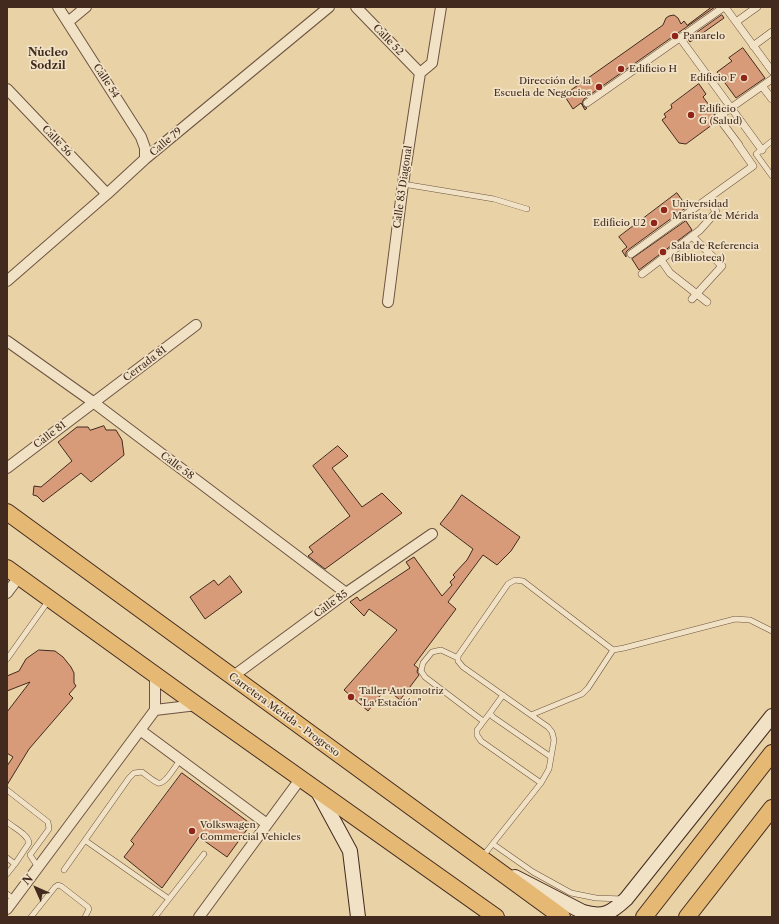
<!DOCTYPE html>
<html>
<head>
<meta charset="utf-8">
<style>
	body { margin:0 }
	#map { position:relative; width:779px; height:924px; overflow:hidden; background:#ead2a7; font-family:"Libre Caslon Text",serif }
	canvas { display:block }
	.frame { position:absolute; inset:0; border:8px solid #422a1f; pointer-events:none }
	.north { position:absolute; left:16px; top:868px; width:40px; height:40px; -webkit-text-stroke:3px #f1e2c6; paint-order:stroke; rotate:315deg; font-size:11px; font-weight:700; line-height:16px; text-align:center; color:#422a1f }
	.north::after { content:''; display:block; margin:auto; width:14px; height:18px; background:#422a1f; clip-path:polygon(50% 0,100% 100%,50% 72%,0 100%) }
</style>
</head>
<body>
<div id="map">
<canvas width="779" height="924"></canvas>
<div class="frame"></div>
<div class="north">N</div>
</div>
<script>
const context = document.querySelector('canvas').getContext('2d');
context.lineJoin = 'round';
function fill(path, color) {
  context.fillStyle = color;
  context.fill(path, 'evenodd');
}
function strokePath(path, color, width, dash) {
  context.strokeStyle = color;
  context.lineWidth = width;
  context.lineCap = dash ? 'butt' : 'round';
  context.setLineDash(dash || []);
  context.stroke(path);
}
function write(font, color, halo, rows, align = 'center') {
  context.font = font + ' "Libre Caslon Text",serif';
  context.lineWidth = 3.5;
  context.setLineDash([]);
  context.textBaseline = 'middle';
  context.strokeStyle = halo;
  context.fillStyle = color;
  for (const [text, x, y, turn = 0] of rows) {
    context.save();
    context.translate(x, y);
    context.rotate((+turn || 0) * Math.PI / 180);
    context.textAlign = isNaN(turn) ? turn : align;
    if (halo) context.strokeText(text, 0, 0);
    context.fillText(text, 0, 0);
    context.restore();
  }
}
const building = new Path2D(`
	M712 7H715L584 99 582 103 583 106 587 108 585 110 581 103 573 109 564 95 663 25 666 18 669 16 674 15 678 18 681 24 684 21 687 25Z
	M722 15 724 18 690 42 688 39Z
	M743 48 765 78 736 98 717 72 732 61 729 58Z
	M699 84 706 94 703 97 715 113 713 117 716 122 686 144 679 143 662 120 666 117 664 114 672 108 671 105Z
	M677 193 687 207 628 250 626 252V257L622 251 627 247 619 237Z
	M686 221 692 230 639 270 632 259Z
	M104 426 106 430H116L122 440 124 455 91 482 81 473 43 502 37 496 33 495 34 486 41 487 72 461 58 442 77 427H88L90 430Z
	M338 446 348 456 332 468 362 507 382 493 402 513 325 569 308 556 313 552 309 547 350 516 313 466Z
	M462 495 520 537 511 551 497 565 483 555 448 602 456 609 414 665 418 668 417 672 419 675 400 700 386 688 368 711 344 690 397 630 369 609 364 616 350 602 357 597 360 601 410 568 406 562 414 557 442 596 452 585 450 582 455 577 453 575 467 560 473 549 440 524 452 509Z
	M230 576 242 592 205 619 190 597 214 580 218 585Z
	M39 650 55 651 63 657 71 667 74 673V683L76 686 69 694 73 698 29 749 7 785V766L13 757 7 753V712L30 682 7 691V676L19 671 26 659Z
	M182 773 251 824 227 857 199 837 162 888 124 857 134 844 131 841Z`);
const service = new Path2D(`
	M772 141 756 154 772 176
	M403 184 494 199 527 209
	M458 658 441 650 432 652 423 663 421 671 425 677 483 721
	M7 659 49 600
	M503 695 490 713 493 717 551 757
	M490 713 477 730V735L481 741 541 783
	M531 715 582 694 588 688 613 650
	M7 790 48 822 49 829 30 855 38 867
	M7 822C14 828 28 834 29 843L15 864
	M86 841 169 899
	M493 844 533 872 571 893 596 898 623 899
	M483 856 541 783 549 769 554 740 552 732 548 727 463 667 458 661V656L508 584 515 580 523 581 613 650 624 648 735 619 750 620 772 631
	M7 858 15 864 7 874
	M64 870 129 778 134 773 142 772C146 775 153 781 158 783 165 785 176 765 180 760
	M7 894 14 899
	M31 917 55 887 58 885 61 886 88 907 89 909 85 917
	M155 917 204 854`);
const pedestrian = new Path2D(`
	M725 7 772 71
	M736 22 757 7
	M680 38 762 150
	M753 46 772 32
	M762 86 772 99
	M587 103 724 7
	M739 145 718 117 772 79
	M692 236 722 266 692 299
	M631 254 753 166 737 143
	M661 260 670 273 707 302
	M642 274 700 230 716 212 709 198`);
const minor = new Path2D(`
	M58 7 141 137 145 148V159
	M356 7 420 73
	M68 22 86 7
	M420 73 432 63 441 7
	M7 89 107 194
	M7 281 107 194 145 159 329 7
	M388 302 403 184 420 73
	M7 341 93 402 346 593
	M7 468 196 325
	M7 593 19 577
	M232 677 346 593 432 534
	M155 710 197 705
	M140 730 267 824
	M7 909 155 710V675
	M199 917 301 778`);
const secondary = new Path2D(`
	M317 790 350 851 358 917
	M515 877 583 912C603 918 611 913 626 899L772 716`);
const trunk = new Path2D(`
	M7 512 562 917
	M7 568 197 705 496 917
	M644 917 772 753
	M687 917 772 808`);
const markers = [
	[675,36,4,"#8f2418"],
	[621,69,4,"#8f2418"],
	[744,78,4,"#8f2418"],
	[599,87,4,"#8f2418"],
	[691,115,4,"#8f2418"],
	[664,210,4,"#8f2418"],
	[654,223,4,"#8f2418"],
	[663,252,4,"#8f2418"],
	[351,697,4,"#8f2418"],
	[192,831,4,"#8f2418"]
];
const poiNames = [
	["Panarelo",683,36],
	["Edificio H",629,69],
	["Edificio F",736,78,"right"],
	["Dirección de la",591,81,"right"],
	["Escuela de Negocios",591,93,"right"],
	["Edificio",699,109],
	["G (Salud)",699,121],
	["Universidad",672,204],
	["Marista de Mérida",672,216],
	["Edificio U2",646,223,"right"],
	["Sala de Referencia",671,246],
	["(Biblioteca)",671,258],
	["Taller Automotriz",359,691],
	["\"La Estación\"",359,703],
	["Volkswagen",200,825],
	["Commercial Vehicles",200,837]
];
const streetNames = [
	["Calle 52",388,40,46],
	["Calle 54",106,81,57],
	["Calle 56",57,141,46],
	["Calle 79",166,142,-40],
	["Calle 83 Diagonal",403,187,-82],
	["Cerrada 81",145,364,-37],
	["Calle 81",50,435,-37],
	["Calle 58",177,466,37],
	["Calle 85",331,604,-36],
	["Carretera Mérida - Progreso",284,715,36]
];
const neighbourhoodNames = [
	["Núcleo",48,53],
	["Sodzil",48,66]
];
fill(building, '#d89b7a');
strokePath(building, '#422a1f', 1);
strokePath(service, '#6c5441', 6);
strokePath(pedestrian, '#6c5441', 8);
strokePath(minor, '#6c5441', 12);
strokePath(secondary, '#422a1f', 16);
strokePath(trunk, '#422a1f', 18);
strokePath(service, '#f1e2c6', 5);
strokePath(pedestrian, '#f1e2c6', 7);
strokePath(minor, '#f1e2c6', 10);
strokePath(secondary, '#f1e2c6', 14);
strokePath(trunk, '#e5b974', 16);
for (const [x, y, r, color] of markers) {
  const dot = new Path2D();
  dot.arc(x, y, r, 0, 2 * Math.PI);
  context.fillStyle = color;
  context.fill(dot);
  strokePath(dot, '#f1e2c6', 1.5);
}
write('10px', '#422a1f', '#f1e2c6', poiNames, 'left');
write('10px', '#422a1f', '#f1e2c6', streetNames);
write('bold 11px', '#422a1f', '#f1e2c6', neighbourhoodNames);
</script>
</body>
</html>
